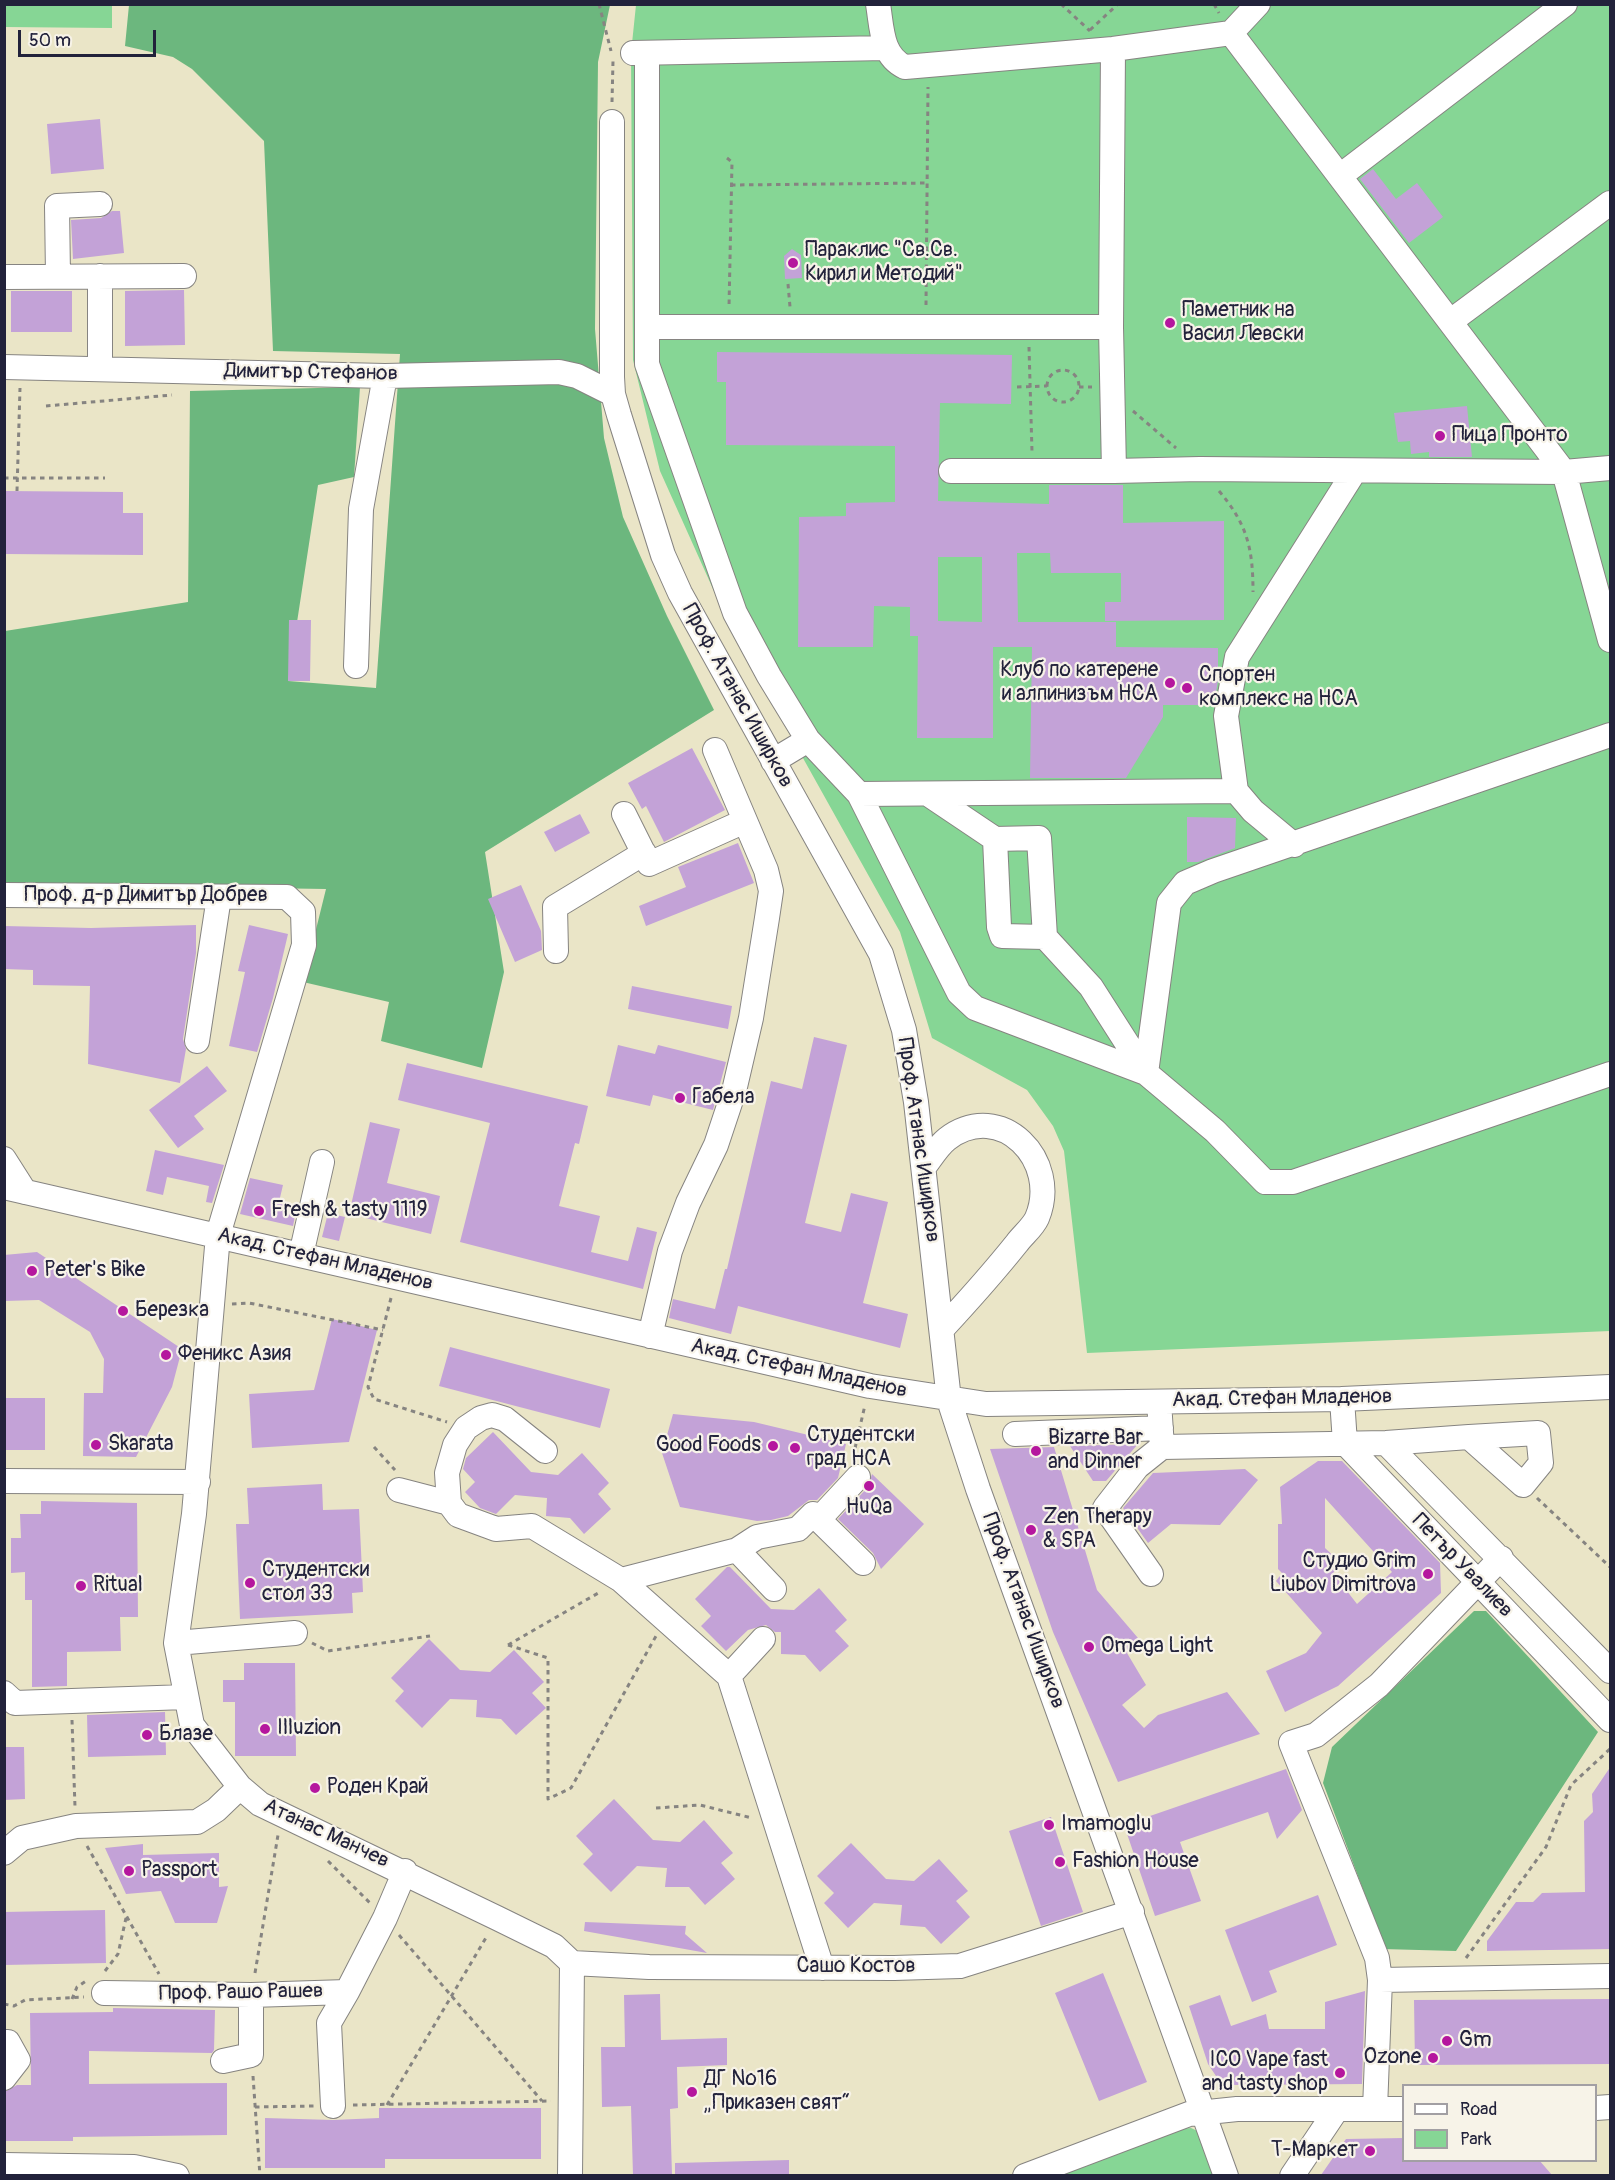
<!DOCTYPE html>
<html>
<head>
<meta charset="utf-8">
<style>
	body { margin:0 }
	#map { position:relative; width:1615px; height:2180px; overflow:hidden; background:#eae5c7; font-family:Pangolin,sans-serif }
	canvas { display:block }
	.frame { position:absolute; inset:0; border:6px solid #22223b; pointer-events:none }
	.legend { position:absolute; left:1402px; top:2084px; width:195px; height:78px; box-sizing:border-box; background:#f7f3e8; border:2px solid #a29fa3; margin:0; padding:8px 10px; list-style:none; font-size:18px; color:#22223b }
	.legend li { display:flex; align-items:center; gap:12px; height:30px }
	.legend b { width:30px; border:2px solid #a29fa3 }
	.scale { position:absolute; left:18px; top:30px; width:138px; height:27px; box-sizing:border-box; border:3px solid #22223b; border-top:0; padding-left:8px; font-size:18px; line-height:21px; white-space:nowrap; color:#22223b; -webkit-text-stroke:4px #f7f3e8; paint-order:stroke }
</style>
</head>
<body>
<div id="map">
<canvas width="1615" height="2180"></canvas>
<div class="frame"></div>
<ul class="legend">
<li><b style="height:8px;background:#fff"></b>Road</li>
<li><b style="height:16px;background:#86d695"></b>Park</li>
</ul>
<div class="scale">50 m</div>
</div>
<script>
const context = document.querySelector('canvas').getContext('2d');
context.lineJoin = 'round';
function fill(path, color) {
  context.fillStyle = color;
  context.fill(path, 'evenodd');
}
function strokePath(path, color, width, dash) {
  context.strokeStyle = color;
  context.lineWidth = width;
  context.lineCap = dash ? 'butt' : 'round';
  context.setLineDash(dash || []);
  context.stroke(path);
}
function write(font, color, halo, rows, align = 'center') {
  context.font = font + ' Pangolin,sans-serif';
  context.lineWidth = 4.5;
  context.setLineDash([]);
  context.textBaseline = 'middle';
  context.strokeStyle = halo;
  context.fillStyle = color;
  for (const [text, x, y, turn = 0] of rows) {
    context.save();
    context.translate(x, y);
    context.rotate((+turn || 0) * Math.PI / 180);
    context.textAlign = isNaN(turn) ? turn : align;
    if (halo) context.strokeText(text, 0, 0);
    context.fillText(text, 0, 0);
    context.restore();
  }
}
const green = new Path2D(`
	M5 4 112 5V28L5 27Z
	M636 5H1610V1331L1087 1353 1064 1151 1053 1126 1027 1090 932 1038 900 932 731 629 660 471 633 360 631 53Z
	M1191 2128 1202 2133 1227 2176H1058L1180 2129Z`);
const forest = new Path2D(`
	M129 5H610L598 62 595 329 604 438 623 517 667 616 714 710 485 852 504 972 482 1068 381 1041 389 1002 303 982 326 889 5 884V631L188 602 190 391 360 387 354 477 318 485 288 681 376 688 400 354 273 351 264 141 192 69 173 57 125 46Z
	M1474 1611H1486L1598 1732 1456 1951 1382 1949 1370 1908 1323 1783 1332 1747Z`);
const building = new Path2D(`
	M100 119 104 169 51 174 47 124Z
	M1373 169 1396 199 1417 183 1443 217 1409 243 1360 179Z
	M112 211H120L124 253 73 259 71 220 101 218Z
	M792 249 801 255 802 278 785 279 784 256Z
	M184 290 185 345 125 346V291Z
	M11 291H72V332H11Z
	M717 352 1012 355 1011 404 940 403 938 501 1049 504V485H1123V523L1224 521V620L1105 621V602H1121V573H1051L1050 553H1017L1018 622H1116V647L1218 648V680L1214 705H1163V717L1126 778H1030L1032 647H993V738H917L918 636H910V607L874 606 873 647H798L799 517 846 516V503L895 502V446L726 445V382H717ZM938 557H982V622L938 621Z
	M1467 406 1472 457H1429V452L1411 454 1410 441 1398 442 1394 413Z
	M4 491 123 492V513H143V555L4 554Z
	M289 620H311L310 681H288Z
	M692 748 725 810 664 842 646 806 642 809 628 783Z
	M580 814 590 833 555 852 544 832Z
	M1187 817 1236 818 1235 848 1198 862H1187Z
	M738 843 754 883 646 926 639 906 686 887 678 867Z
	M521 885 541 931 542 950 515 962 488 899Z
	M196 925V953L183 1039 186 1049 180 1083 88 1064 90 986 33 985V970L4 969V926L91 928Z
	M249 925 288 934 273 998 257 1052 229 1046 245 972 238 971Z
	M632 986 732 1006 728 1029 628 1009Z
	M814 1037 847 1045 805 1223 841 1232 851 1193 888 1202 863 1303 908 1314 900 1348 738 1306 731 1334 669 1318 673 1299 715 1309 725 1269H727L771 1081 802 1089Z
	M618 1045 655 1054 658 1045 726 1062 713 1110 653 1095 650 1106 606 1096Z
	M407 1063 588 1106 579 1144 575 1143 559 1206 600 1216 591 1252 628 1261 637 1227 657 1232 643 1289 460 1242 490 1123 398 1100Z
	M207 1066 227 1091 194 1116 204 1129 178 1148 149 1110Z
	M370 1122 400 1129 387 1183 440 1196 431 1234 349 1214Z
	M155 1150 224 1165 212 1203 206 1202 209 1186 167 1177 163 1195 146 1191Z
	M250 1178 283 1185 279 1202 297 1207 293 1226 240 1214Z
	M328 1213 345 1217 339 1241 322 1237Z
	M37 1252 182 1349 172 1387 136 1457 83 1456 84 1393H103L104 1359 90 1332 39 1300 4 1301V1255Z
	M332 1319 377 1330 349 1442 252 1448 249 1394 314 1390Z
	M450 1347 610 1389 600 1428 439 1386Z
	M4 1398H45V1450H4Z
	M673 1414 754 1422 846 1444 838 1478 817 1500H809L788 1516 771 1520 757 1521 680 1507 662 1453Z
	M493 1432 531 1472 558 1475 582 1453 609 1483 598 1494 611 1509 584 1534 570 1518 546 1516 547 1498 515 1495 496 1514 480 1508 465 1492 475 1482 463 1469 466 1458Z
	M1138 1444 1106 1481H1093L1070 1446Z
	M1054 1447 1097 1590 1138 1638 1127 1653 1146 1685 1122 1705 1144 1728 1158 1715 1227 1692 1260 1734 1118 1782 1053 1632 990 1449Z
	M1318 1461H1342L1440 1563 1441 1593 1338 1686 1285 1712 1266 1671 1306 1653 1322 1633 1276 1581 1282 1573 1278 1569V1524H1282L1280 1487ZM1325 1498 1392 1572 1357 1604 1333 1573 1342 1564 1325 1548Z
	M1245 1469 1258 1480 1220 1525 1171 1524 1148 1543 1123 1508 1153 1473Z
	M872 1474 924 1524 881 1569 873 1553 838 1519 868 1487Z
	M322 1484 323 1510 359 1509 363 1592 352 1593 353 1613 240 1619 236 1524H249L247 1488Z
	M41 1501 137 1503 138 1617H120L121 1651 67 1652V1686L32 1687V1600H25V1572L11 1573V1538H21L20 1514H41Z
	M727 1567H730L771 1609 794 1610 819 1588 847 1620 835 1631 849 1646 820 1672 805 1655 781 1654V1632H775L766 1625 748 1630 726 1651 701 1626 711 1616 695 1599Z
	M429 1639 460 1670 490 1672 514 1650 544 1682 532 1693 546 1708 516 1735 501 1719 476 1717 477 1700 450 1699 422 1728 395 1701 404 1691 391 1678Z
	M244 1663H295L296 1756H235V1702H223V1680H244Z
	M165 1712 166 1755 88 1757 87 1715Z
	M4 1747H24L25 1799 4 1800Z
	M1611 1766V1949L1487 1951V1941L1516 1902H1533L1542 1893 1585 1892 1584 1821 1593 1812 1592 1794Z
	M1286 1769 1302 1810 1277 1839 1268 1812 1180 1842 1201 1901 1155 1916 1124 1825Z
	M614 1799 653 1840 680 1842 704 1820 733 1853 721 1863 735 1879 705 1905 689 1887H665L667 1868 637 1866 611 1892 583 1864 593 1854 576 1836Z
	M1051 1817 1083 1912 1041 1926 1009 1831Z
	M851 1843 886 1879 914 1881 939 1859 968 1891 956 1901 970 1917 941 1944 925 1927 900 1925 902 1905 874 1903 848 1928 824 1903 834 1893 817 1876Z
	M143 1844V1855L219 1853V1887L228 1886 217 1923H175L161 1891 126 1894 105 1848Z
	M1318 1895 1337 1945 1269 1971 1277 1992 1252 2002 1225 1930Z
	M105 1910 106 1963 4 1965V1912Z
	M585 1922 686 1926 685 1934 707 1953 584 1931Z
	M1103 1973 1147 2082 1099 2101 1055 1993Z
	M1365 1991 1362 2084 1231 2085 1218 2079 1208 2064 1189 2006 1220 1995 1231 2026 1266 2014 1269 2029H1325V2002Z
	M660 1994 661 2040 727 2038V2065L677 2067 678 2108 670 2109 672 2175H633L631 2106 602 2107 601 2047H625L624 1995Z
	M1611 1999V2064L1415 2065 1414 2000Z
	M113 2008 215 2010 214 2050 212 2053 89 2051V2084L227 2083V2135L73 2137V2141H4V2092L17 2085H31L30 2013 113 2012Z
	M379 2108H541V2159H385V2168H265V2118L333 2120 379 2118Z
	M1404 2138V2160H1539L1552 2175H1321L1346 2139Z
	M789 2160V2175H675V2163Z`);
const path = new Path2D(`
	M599 4 611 51
	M1061 4 1090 31
	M1214 4 1219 13
	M1090 30 1118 4
	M612 102 613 61
	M727 158 732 162 729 307
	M731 185 928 183
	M788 284 790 307
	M926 305 928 87
	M1029 347 1032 452
	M1047 386a16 16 0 1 1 32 0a16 16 0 1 1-32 0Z
	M1017 387 1047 386
	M1079 387H1092
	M46 406 172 395
	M1133 411 1176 448
	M4 478H105
	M17 491 20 388
	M1219 491C1247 524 1253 548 1253 592
	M391 1298 368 1387 374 1399 447 1422
	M232 1304 249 1303 383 1330
	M374 1447 395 1470
	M853 1457 865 1405
	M1537 1498 1610 1567
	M312 1643 328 1651 430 1636
	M508 1645 548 1658V1799L571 1788 656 1636
	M508 1645 600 1592
	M72 1720 75 1807
	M656 1808 700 1805 752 1818
	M87 1846 159 1974
	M328 1861 370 1903
	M399 1935 542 2101
	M1466 1958 1546 1847 1571 1785 1610 1749
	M105 1971 118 1954 126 1918
	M255 1973 278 1835
	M72 1999 77 1987 86 1981
	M4 2004 14 2006 25 2000 84 1997
	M253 2076 260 2176
	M353 2105 551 2101
	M387 2105 487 1936
	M255 2107 314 2106`);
const minor = new Path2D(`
	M878 4C882 28 881 56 905 67L1113 49 1231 33 1258 4
	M1231 33 1564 472 1610 640
	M633 53 885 48
	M647 53V364L735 613 769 676 808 740 773 761
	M612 122V377L613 394 619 415 663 555 680 593 881 954 904 1030 916 1102 949 1400 978 1489 1226 2176
	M1340 176 1565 4
	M58 276 57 206 100 204
	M4 277 184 276
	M1451 321 1610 203
	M647 327H1111
	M4 367 385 376 559 372 577 376 613 394
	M100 367V276
	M951 471H1114L1111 327 1113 49
	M1114 471 1200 469 1564 472 1610 468
	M356 666 361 509 385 376
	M808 740 859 794 959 993 975 1008 1146 1073
	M859 794 1236 791
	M928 794 995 839 1039 838 1045 937 1091 987 1146 1073 1215 1131 1265 1182H1293L1610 1074
	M624 814 649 864 745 821
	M995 839 999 927 1002 936 1045 937
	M1294 845 1253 811 1236 791 1226 716 1237 657 1354 472
	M4 895 287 897 303 912 304 945 218 1235 194 1514 176 1643 192 1725 240 1787 260 1804 497 1918 554 1946 572 1963 570 2176
	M556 951 555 907 644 853
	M197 1041 219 897
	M1146 1073 1169 903 1185 883 1213 871 1610 735
	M4 1159 25 1192
	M924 1167C931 1158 938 1146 947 1139 1001 1098 1061 1161 1037 1218 1033 1227 1023 1235 1017 1243 993 1273 968 1301 942 1329
	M4 1187 870 1386 986 1404 1342 1399 1610 1387
	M301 1255 322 1162
	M650 1336 670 1251 688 1203 716 1145 734 1091 751 1018 767 918 771 891 766 870 715 750
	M1342 1399 1345 1443 1610 1720
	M1159 1402 1162 1447 1386 1443 1469 1437 1523 1485 1541 1463 1538 1433 1469 1437
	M1015 1434 1161 1428
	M1386 1443 1610 1671
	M545 1451 505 1419 492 1415 481 1418 466 1428 455 1445 447 1473 449 1503 458 1515 496 1529 532 1526 621 1580 729 1676 822 1968
	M4 1481 198 1482
	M399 1490 449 1503
	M819 1519 858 1477
	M737 1550 757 1537 798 1529 813 1514 863 1563
	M1151 1574 1105 1508 1137 1467 1162 1447
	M621 1580 737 1550 774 1589
	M176 1643 295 1633
	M729 1676 763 1639
	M4 1693 15 1703 186 1697
	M4 1853 22 1838 76 1826 197 1822 216 1810 240 1787
	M572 1963 649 1967 894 1968 960 1966 1132 1912
	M1380 1980 1610 1976
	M104 1993 251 1995 347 1992 385 1918 405 1871
	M4 2042H8L18 2060 4 2078
	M223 2061 251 2055V1995
	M333 2106 329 2023 347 1992
	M1596 2108 1610 2107
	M1375 2109 1380 1980 1377 1958 1291 1743 1316 1735 1379 1685 1501 1558
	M4 2165 134 2167 177 2176
	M1025 2176 1189 2114 1237 2109H1404
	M1292 2176 1337 2109`);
const markers = [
	[793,263,6,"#b5179e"],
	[1170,323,6,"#b5179e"],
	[1440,436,6,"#b5179e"],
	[1170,683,6,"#b5179e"],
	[1187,688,6,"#b5179e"],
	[680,1098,6,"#b5179e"],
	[259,1211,6,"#b5179e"],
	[32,1271,6,"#b5179e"],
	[123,1311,6,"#b5179e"],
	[166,1355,6,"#b5179e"],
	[96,1445,6,"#b5179e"],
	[773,1446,6,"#b5179e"],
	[795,1448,6,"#b5179e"],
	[1036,1451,6,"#b5179e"],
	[869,1486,6,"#b5179e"],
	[1031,1530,6,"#b5179e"],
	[1428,1574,6,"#b5179e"],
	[250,1583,6,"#b5179e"],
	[81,1586,6,"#b5179e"],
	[1089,1647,6,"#b5179e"],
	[265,1729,6,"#b5179e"],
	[147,1735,6,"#b5179e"],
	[315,1788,6,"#b5179e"],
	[1049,1825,6,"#b5179e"],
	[1060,1862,6,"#b5179e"],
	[129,1871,6,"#b5179e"],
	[1447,2041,6,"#b5179e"],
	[1433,2058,6,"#b5179e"],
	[1340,2073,6,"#b5179e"],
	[692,2092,6,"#b5179e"],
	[1370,2151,6,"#b5179e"]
];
const poiNames = [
	["Параклис \"Св.Св.",805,251],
	["Кирил и Методий\"",805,275],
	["Паметник на",1182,311],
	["Васил Левски",1182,335],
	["Пица Пронто",1452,436],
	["Клуб по катерене",1158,671,"right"],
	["и алпинизъм НСА",1158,695,"right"],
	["Спортен",1199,676],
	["комплекс на НСА",1199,700],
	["Габела",692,1098],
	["Fresh & tasty 1119",271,1211],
	["Peter's Bike",44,1271],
	["Березка",135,1311],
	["Феникс Азия",178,1355],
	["Студентски",807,1436],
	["град НСА",807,1460],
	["Bizarre Bar",1048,1439],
	["and Dinner",1048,1463],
	["Skarata",108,1445],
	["Good Foods",761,1446,"right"],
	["HuQa",869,1508,"center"],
	["Zen Therapy",1043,1518],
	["& SPA",1043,1542],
	["Студио Grim",1416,1562,"right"],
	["Liubov Dimitrova",1416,1586,"right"],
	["Студентски",262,1571],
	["стол 33",262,1595],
	["Ritual",93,1586],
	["Omega Light",1101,1647],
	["Illuzion",277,1729],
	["Блазе",159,1735],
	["Роден Край",327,1788],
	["Imamoglu",1061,1825],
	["Fashion House",1072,1862],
	["Passport",141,1871],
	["Gm",1459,2041],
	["Ozone",1421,2058,"right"],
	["ICO Vape fast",1328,2061,"right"],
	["and tasty shop",1328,2085,"right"],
	["ДГ №16",704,2080],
	["„Приказен свят“",704,2104],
	["Т-Маркет",1358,2151,"right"]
];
const streetNames = [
	["Димитър Стефанов",311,373,1],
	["Проф. Атанас Иширков",737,696,61],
	["Проф. д-р Димитър Добрев",146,896],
	["Проф. Атанас Иширков",918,1140,82],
	["Акад. Стефан Младенов",325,1260,13],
	["Акад. Стефан Младенов",799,1369,12],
	["Акад. Стефан Младенов",1282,1399,-1],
	["Петър Увалиев",1462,1566,46],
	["Проф. Атанас Иширков",1023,1611,70],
	["Атанас Манчев",326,1834,25],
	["Сашо Костов",856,1967],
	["Проф. Рашо Рашев",241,1993,-1]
];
fill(green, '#86d695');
fill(forest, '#6cb77e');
fill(building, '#c3a2d7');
strokePath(minor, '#868481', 26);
strokePath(path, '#868481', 3, [4.5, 4.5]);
strokePath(minor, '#fff', 24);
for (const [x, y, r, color] of markers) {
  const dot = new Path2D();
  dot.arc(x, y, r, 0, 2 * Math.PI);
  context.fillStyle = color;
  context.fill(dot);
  strokePath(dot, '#f7f3e8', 2);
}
write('21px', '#22223b', '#f7f3e8', poiNames, 'left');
write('21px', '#22223b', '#f7f3e8', streetNames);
</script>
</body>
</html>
